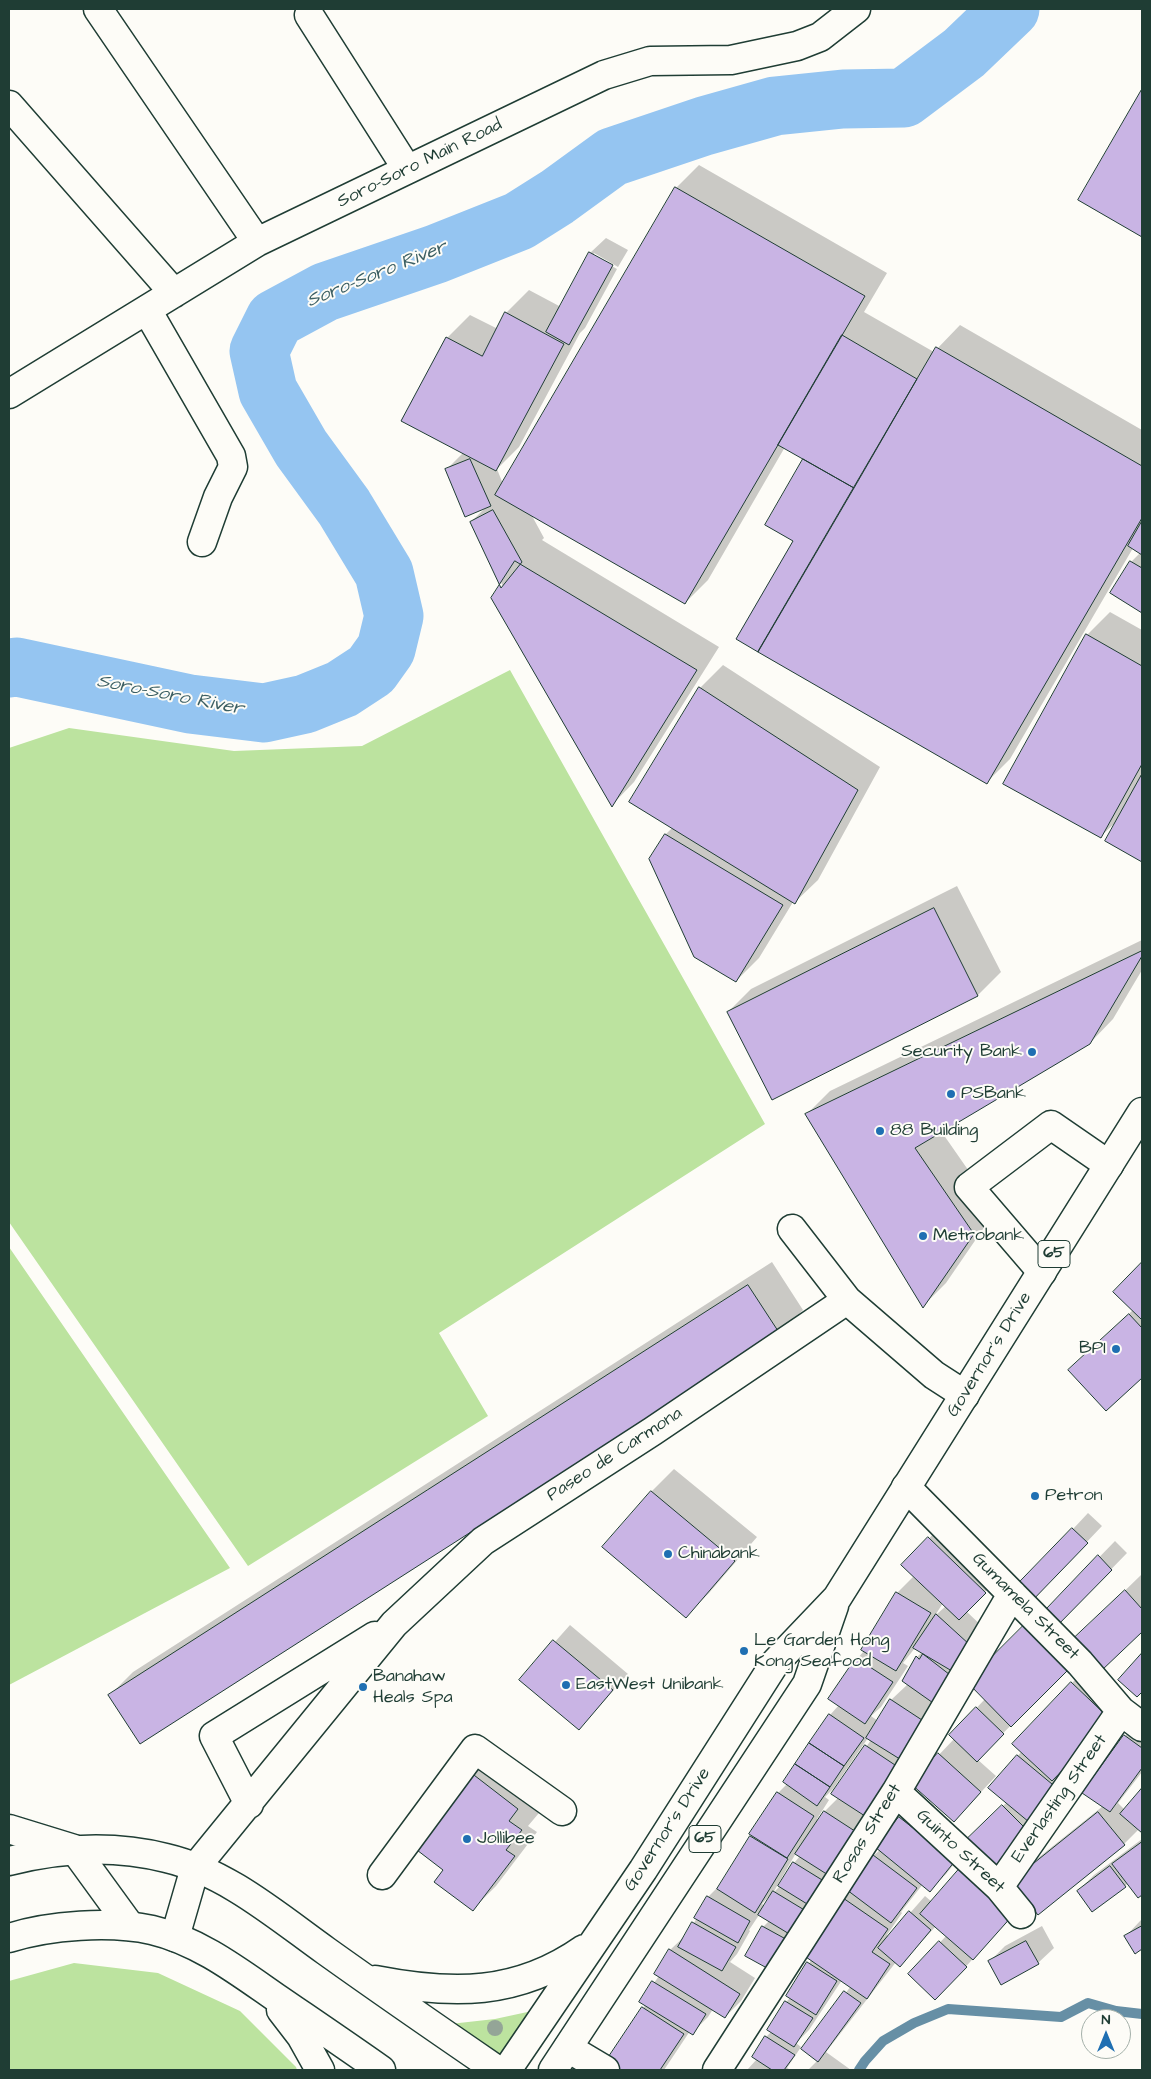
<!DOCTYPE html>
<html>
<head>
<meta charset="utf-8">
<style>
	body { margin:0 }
	#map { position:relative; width:1151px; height:2079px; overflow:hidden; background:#fdfcf7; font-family:"Architects Daughter",sans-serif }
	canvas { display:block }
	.frame { position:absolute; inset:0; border:10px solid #1f3d34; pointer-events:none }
	.north { position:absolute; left:1081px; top:2009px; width:50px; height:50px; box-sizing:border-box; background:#fdfcf7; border:1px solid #a4b0a9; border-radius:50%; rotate:0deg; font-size:14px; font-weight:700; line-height:20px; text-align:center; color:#1f3d34 }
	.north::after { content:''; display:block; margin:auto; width:18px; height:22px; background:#1f6fb2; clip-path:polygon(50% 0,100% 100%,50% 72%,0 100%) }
</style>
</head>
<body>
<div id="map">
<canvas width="1151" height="2079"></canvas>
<div class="frame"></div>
<div class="north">N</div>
</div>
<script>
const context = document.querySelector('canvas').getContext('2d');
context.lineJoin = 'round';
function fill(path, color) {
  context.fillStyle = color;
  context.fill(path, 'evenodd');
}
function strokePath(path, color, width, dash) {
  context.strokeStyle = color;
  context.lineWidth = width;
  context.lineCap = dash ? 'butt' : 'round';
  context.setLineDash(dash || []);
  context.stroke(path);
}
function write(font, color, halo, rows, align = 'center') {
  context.font = font + ' "Architects Daughter",sans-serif';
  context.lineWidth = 4;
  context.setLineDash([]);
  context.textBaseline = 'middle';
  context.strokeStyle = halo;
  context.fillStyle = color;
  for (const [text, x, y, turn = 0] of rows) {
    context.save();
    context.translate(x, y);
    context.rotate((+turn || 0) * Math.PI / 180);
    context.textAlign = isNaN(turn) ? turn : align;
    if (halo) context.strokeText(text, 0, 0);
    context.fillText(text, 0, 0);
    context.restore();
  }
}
const green = new Path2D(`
	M510 670 765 1124 439 1333 488 1416 248 1566 9 1222V748L69 728 234 751 362 746Z
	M9 1247 230 1568 9 1685Z
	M74 1963 158 1973 240 2011 296 2067 297 2070H9V1981Z
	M532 2011 500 2058 450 2024 495 2019Z`);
const shadow = new Path2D(`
	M1142 92V236L1079 200Z
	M699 165 887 273 864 312 934 352 960 325 1142 430V611L1112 593 1131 562 1141 552 1133 548 1010 759 987 782 795 541 805 459 785 447 708 580 685 603 531 514 544 538 542 540 719 647 634 782 612 805 471 522 486 507 447 469 463 453 447 338 470 315 498 329 506 313 529 290 561 307 590 253 606 238 628 250 618 267 594 253V256L617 269 585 328 580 333 519 447 497 469 503 484 676 188Z
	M1110 612 1142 630V861L1106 840 1116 822 1101 836 1087 635Z
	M723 665 880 767 818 880 794 903 793 902 759 958 736 981 651 859 666 834 673 827 631 801 700 688Z
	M957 886 1001 972 978 995 772 1098 728 1012 751 989Z
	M1142 940V970L1113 1019 1090 1043 941 1131 996 1210 946 1283 923 1306 807 1114 830 1091Z
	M772 1262 803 1310 780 1333 110 1695 133 1672Z
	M1142 1263V1376L1106 1409 1069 1370 1133 1310 1115 1292Z
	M674 1469 757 1537 709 1593 686 1616 651 1492Z
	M1088 1513 1102 1526 1044 1587 1073 1529Z
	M945 1522 1001 1576 966 1611 985 1629 792 1956 763 1927 769 1921 759 1915 749 1930 750 1931 737 1954 730 1962 755 1978 741 2001 725 2017 713 2009 708 2017 692 2033 690 2031 664 2070H622L608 2061 646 2004 641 2001 659 1976 670 1950 687 1934 697 1918 708 1897 724 1881 778 1793 787 1784 830 1715 839 1705 857 1659 864 1651 897 1593 913 1577 918 1581 903 1565ZM943 1603 946 1606 937 1614H936ZM915 1648 922 1652 917 1657 908 1684 891 1700 878 1721 871 1716 881 1707 908 1666 903 1663ZM868 1738 871 1740 833 1794 839 1797 825 1811 819 1820 817 1819 829 1800 825 1797 833 1789ZM796 1853 800 1856 794 1863 780 1886 773 1893ZM771 1894 765 1906 762 1904Z
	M1115 1541 1127 1553 1057 1625 1073 1641 1141 1575 1142 1630 1101 1669 1085 1652 977 1759 996 1776 969 1805 912 1783 955 1738 951 1735 985 1699 1045 1613Z
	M570 1625 628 1674 579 1729 521 1680Z
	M1087 1668 1125 1703 1072 1773 996 1865 970 1838 1007 1802 990 1788 1022 1751 1072 1683Z
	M1141 1720 1142 1722V1772L1118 1803 1125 1810 1142 1790V1832L1139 1829 1124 1844 1027 1899 951 1983 910 1974 947 1935 936 1926 900 1965 896 1962 826 2052 851 2070H808L818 2060 803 2049 851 1986 842 1980 809 2030 796 2043 801 2047 787 2068 791 2070H747L757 2059 766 2037 771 2032 786 2002 791 1997 844 1899 851 1892 873 1856 880 1850 900 1818 915 1802 969 1845 946 1874 930 1890 923 1884 901 1912 902 1913 887 1935 889 1937 925 1896 932 1902 1028 1866 1103 1806 1125 1736Z
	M494 1750 544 1807 528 1826 537 1832 496 1886 473 1909 445 1870 470 1773Z
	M1142 1839V1893L1138 1896 1128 1883 1125 1886 1078 1891 1094 1875Z
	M1141 1920 1142 1948 1135 1952 1126 1936Z
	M1042 1926 1054 1948 1038 1963 990 1961 1005 1946Z`);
const stream = new Path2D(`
	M859 2070 865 2061 883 2041 914 2023 948 2009 1061 2017 1088 2003 1116 2011 1142 2014`);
const river = new Path2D(`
	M9 668 17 667 190 704 264 713 305 704 342 689 371 670 386 649 394 616 384 573 344 507 301 448 268 391 259 351 275 319 325 292 436 254 519 221 557 197 612 157 704 126 775 106 843 99 904 98 964 53 1010 9`);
const building = new Path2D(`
	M1142 89V237L1078 200Z
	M675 187 865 296 685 604 495 495Z
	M589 252 613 265 569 345 546 332Z
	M505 312 564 344 496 471 401 421 446 337 482 356Z
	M842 335 917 379 854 488 778 445Z
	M936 347 1142 466V518L987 784 758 652Z
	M470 459 491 506 465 517 445 469Z
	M803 459 854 488 758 652 736 639 793 541 765 525Z
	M493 510 522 562 501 588 470 522Z
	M1142 521V555L1128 546Z
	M515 561 697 670 612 807 491 598Z
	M1130 561 1142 568V613L1110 593Z
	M1086 634 1142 666V764L1101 838 1003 784Z
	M699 687 858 790 795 904 629 802Z
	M1142 774V862L1105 841Z
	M665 834 783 905 736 982 694 957 649 859Z
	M934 908 978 996 772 1100 727 1012Z
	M1142 951V956L1090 1044 915 1148 974 1234 923 1308 805 1114Z
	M1142 1262V1320L1113 1292Z
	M748 1285 780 1334 140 1744 108 1695Z
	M1129 1314 1142 1328V1378L1106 1411 1068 1370Z
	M651 1491 735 1561 686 1618 602 1547Z
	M1072 1528 1088 1543 1028 1605 1012 1590Z
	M928 1537 986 1593 959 1620 901 1565Z
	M1098 1555 1112 1570 1052 1631 1038 1618Z
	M1125 1590 1142 1609V1632L1101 1671 1072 1640Z
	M896 1592 931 1613 896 1671 861 1650Z
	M936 1614 970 1645 957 1674 913 1648Z
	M1025 1624 1070 1668 1011 1727 967 1682Z
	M553 1640 613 1690 579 1730 519 1680Z
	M1142 1653V1692L1137 1697 1118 1680Z
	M923 1654 954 1678 936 1705 902 1681 916 1656 919 1659Z
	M856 1658 893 1682 865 1724 828 1699Z
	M1071 1682 1111 1720 1052 1781 1012 1744Z
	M890 1699 925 1722 903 1761 866 1738Z
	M976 1707 1004 1734 977 1762 949 1735Z
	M829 1714 864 1738 844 1766 809 1743Z
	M1124 1735 1142 1748V1768L1110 1812 1082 1793Z
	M809 1743 844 1766 830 1787 795 1764Z
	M865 1745 901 1769 868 1818 831 1794Z
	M938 1753 981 1792 954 1822 910 1783Z
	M1017 1755 1058 1789 1029 1822 988 1788Z
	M795 1764 830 1787 817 1806 783 1782Z
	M470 1772 518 1809 509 1821 522 1830 506 1850 515 1856 473 1911 434 1882 443 1870 413 1847Z
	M1142 1788V1833L1120 1814Z
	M777 1792 814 1816 787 1858 749 1834Z
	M1002 1805 1030 1833 996 1867 968 1838Z
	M824 1811 864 1837 836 1880 795 1854Z
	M1098 1812 1125 1845 1038 1915 1011 1882Z
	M899 1817 955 1861 930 1892 875 1847Z
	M750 1836 788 1859 755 1913 717 1889Z
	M1142 1842V1895L1138 1898 1112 1864Z
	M873 1855 917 1888 891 1923 847 1890Z
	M793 1862 827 1883 812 1907 778 1886Z
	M1110 1866 1126 1887 1092 1912 1077 1891Z
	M960 1868 1013 1915 973 1960 920 1914Z
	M773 1891 806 1911 791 1935 758 1915Z
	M707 1896 750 1921 738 1943 694 1918Z
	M843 1898 888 1929 872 1952 890 1964 867 1999 803 1955Z
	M909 1911 931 1930 900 1967 878 1948Z
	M692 1922 736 1947 722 1971 678 1947Z
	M762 1926 793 1943 776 1973 745 1956Z
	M1142 1926V1949L1135 1954 1124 1936Z
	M939 1941 967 1967 935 2000 908 1974Z
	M1026 1941 1039 1964 1001 1985 988 1961Z
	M669 1949 740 1994 725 2018 654 1974Z
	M807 1962 837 1981 816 2015 786 1996Z
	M652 1981 706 2014 693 2035 639 2002Z
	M844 1991 861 2003 818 2062 801 2049Z
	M785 2001 813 2018 794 2047 767 2030Z
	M642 2007 684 2034 660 2070H620L606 2061Z
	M765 2036 795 2055 784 2070H772L752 2057Z`);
const minor = new Path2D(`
	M98 9 257 242
	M309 15 407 169
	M9 105 174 293
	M147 310 231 456 233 467 218 497 202 542
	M9 394 257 242 604 75 650 61 731 60 797 46 820 37 856 9
	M792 1229 847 1300 934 1375 965 1395
	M1042 1272 969 1187 1051 1125 1109 1165
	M906 1487 1080 1663 1121 1711 1142 1727
	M896 1792 999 1887 1021 1914
	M249 1804 214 1736 375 1636
	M9 1829 74 1849 130 1926
	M382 1875 475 1749 562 1811
	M999 1887 1121 1711
	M175 1937 195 1868 394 1624 483 1541 653 1431 847 1300
	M568 2048 605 2070
	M717 2070 896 1792 1012 1594`);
const highway = new Path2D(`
	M9 1861C60 1848 114 1845 166 1858 226 1872 277 1916 326 1951 382 1991 440 2031 497 2070
	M9 1938C50 1925 110 1921 152 1930 199 1941 239 1972 278 1999 313 2023 347 2046 381 2070
	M375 1980C452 1995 517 1996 584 1949
	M281 2010 301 2036 320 2070
	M507 2070 643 1870 775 1663 837 1598 1142 1112
	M553 2070 807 1684 834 1606`);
const trees = [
	[495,2028]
];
const markers = [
	[1032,1052,5,"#1f6fb2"],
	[951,1094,5,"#1f6fb2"],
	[880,1131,5,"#1f6fb2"],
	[923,1236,5,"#1f6fb2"],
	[1116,1349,5,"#1f6fb2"],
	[1035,1496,5,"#1f6fb2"],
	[668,1554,5,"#1f6fb2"],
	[744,1651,5,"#1f6fb2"],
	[566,1685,5,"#1f6fb2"],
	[363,1687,5,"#1f6fb2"],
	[467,1839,5,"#1f6fb2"]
];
const shields = [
	[1054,1254,32],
	[705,1839,32]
];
const shieldNames = [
	["65",1054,1254],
	["65",705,1839]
];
const streetNames = [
	["Soro-Soro Main Road",420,164,-26],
	["Governor's Drive",990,1355,-58],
	["Paseo de Carmona",615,1455,-33],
	["Gumamela Street",1025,1607,45],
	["Everlasting Street",1060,1799,-55],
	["Governor's Drive",668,1830,-57],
	["Rosas Street",868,1834,-58],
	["Guinto Street",960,1852,43]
];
const poiNames = [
	["Security Bank",1022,1052,"right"],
	["PSBank",961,1094],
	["88 Building",890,1131],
	["Metrobank",933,1236],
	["BPI",1106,1349,"right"],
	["Petron",1045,1496],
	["Chinabank",678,1554],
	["Le Garden Hong",754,1641],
	["Kong Seafood",754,1662],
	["Banahaw",373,1677],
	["Heals Spa",373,1698],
	["EastWest Unibank",576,1685],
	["Jollibee",477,1839]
];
const waterNames = [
	["Soro-Soro River",377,275,-22],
	["Soro-Soro River",170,696,11]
];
fill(green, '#bce39f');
fill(shadow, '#0003');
strokePath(stream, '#668fa5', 10);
strokePath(river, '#95c5f1', 59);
fill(building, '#c9b4e4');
strokePath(building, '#1f3d34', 1);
strokePath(minor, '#1f3d34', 31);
strokePath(highway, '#1f3d34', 31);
strokePath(minor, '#fdfcf7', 28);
strokePath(highway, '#fdfcf7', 28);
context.fillStyle = '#94a597';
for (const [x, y] of trees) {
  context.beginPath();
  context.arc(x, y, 8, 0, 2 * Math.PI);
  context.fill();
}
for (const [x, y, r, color] of markers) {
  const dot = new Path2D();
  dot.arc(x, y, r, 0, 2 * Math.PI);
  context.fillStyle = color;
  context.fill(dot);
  strokePath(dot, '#fdfcf7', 2);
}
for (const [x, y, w] of shields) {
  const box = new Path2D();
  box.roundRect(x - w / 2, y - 13.5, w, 27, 4);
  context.fillStyle = '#fdfcf7';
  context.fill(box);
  strokePath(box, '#1f3d34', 1);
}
write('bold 16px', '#1f3d34', null, shieldNames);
write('18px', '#1f3d34', '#fdfcf7', streetNames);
write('18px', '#1f3d34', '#fdfcf7', poiNames, 'left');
write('italic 19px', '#3c5f63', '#fdfcf7', waterNames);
</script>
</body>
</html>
